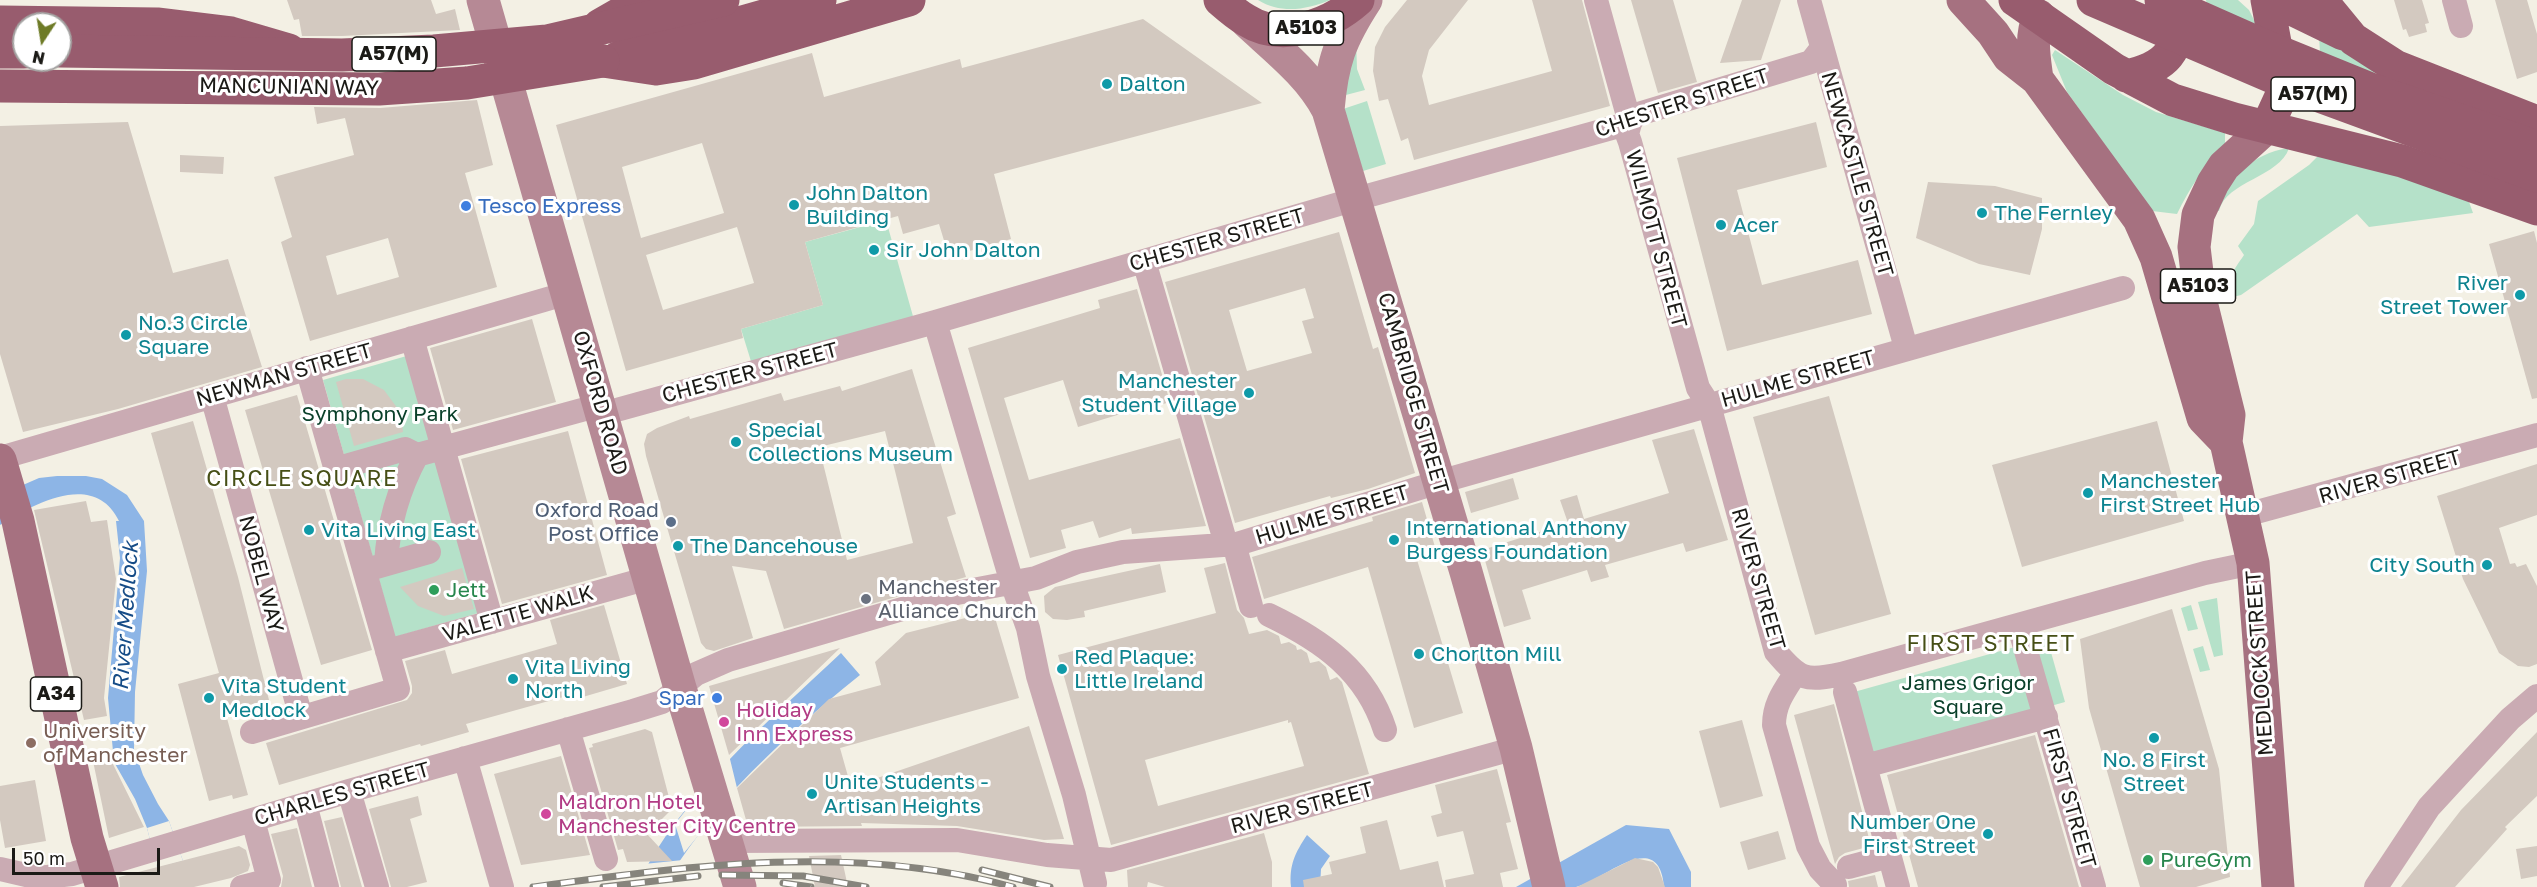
<!DOCTYPE html>
<html>
<head>
<meta charset="utf-8">
<style>
	body { margin:0 }
	#map { position:relative; width:2537px; height:887px; overflow:hidden; background:#f3f0e4; font-family:"Golos Text",sans-serif }
	canvas { display:block }
	.north { position:absolute; left:12px; top:12px; width:60px; height:60px; box-sizing:border-box; background:#fff; border:2px solid #a4a3a2; border-radius:50%; rotate:192deg; font-size:16px; font-weight:700; line-height:24px; text-align:center; color:#1b1a16 }
	.north::after { content:''; display:block; margin:auto; width:21px; height:27px; background:#6e7b27; clip-path:polygon(50% 0,100% 100%,50% 72%,0 100%) }
	.scale { position:absolute; left:12px; top:848px; width:148px; height:27px; box-sizing:border-box; border:3px solid #1b1a16; border-top:0; padding-left:8px; font-size:18px; line-height:21px; white-space:nowrap; color:#1b1a16; -webkit-text-stroke:4px #fff; paint-order:stroke }
</style>
</head>
<body>
<div id="map">
<canvas width="2537" height="887"></canvas>
<div class="north">N</div>
<div class="scale">50 m</div>
</div>
<script>
const context = document.querySelector('canvas').getContext('2d');
context.lineJoin = 'round';
function fill(path, color) {
  context.fillStyle = color;
  context.fill(path, 'evenodd');
}
function strokePath(path, color, width, dash) {
  context.strokeStyle = color;
  context.lineWidth = width;
  context.lineCap = dash ? 'butt' : 'round';
  context.setLineDash(dash || []);
  context.stroke(path);
}
function write(font, color, halo, rows, align = 'center') {
  context.font = font + ' "Golos Text",sans-serif';
  context.lineWidth = 6;
  context.setLineDash([]);
  context.textBaseline = 'middle';
  context.strokeStyle = halo;
  context.fillStyle = color;
  for (const [text, x, y, turn = 0] of rows) {
    context.save();
    context.translate(x, y);
    context.rotate((+turn || 0) * Math.PI / 180);
    context.textAlign = isNaN(turn) ? turn : align;
    if (halo) context.strokeText(text, 0, 0);
    context.fillText(text, 0, 0);
    context.restore();
  }
}
const green = new Path2D(`
	M1258 0H1330C1306 10 1281 14 1258 0Z
	M2206 0H2238L2249 10 2260 32 2207 9Z
	M2319 37 2391 74 2373 73 2320 52Z
	M1356 39 1357 69 1365 90 1342 96Z
	M2055 50 2123 95 2156 112 2225 133V145C2204 167 2190 187 2177 214L2152 211 2067 92 2052 55Z
	M1367 101 1386 164 1363 171 1343 109Z
	M2289 148C2280 177 2226 181 2219 211H2212C2231 179 2249 154 2289 148Z
	M2318 156 2375 169 2468 199 2473 213 2369 227 2357 214 2241 295 2229 298C2228 277 2233 271 2244 255L2238 246 2254 224 2258 201 2309 165Z
	M886 220 916 327 754 371 741 329 823 305 805 242Z
	M410 355 482 612 395 637 323 380Z
	M2217 598 2223 655 2214 657 2198 602Z
	M2191 605 2198 629 2188 631 2181 608Z
	M2047 638 2065 702 1872 756 1854 692Z
	M2203 646 2210 670 2200 672 2193 649Z`);
const water = new Path2D(`
	M57 476H86L102 479 127 495 144 521 147 571 135 692 134 749 143 775 158 804 169 821 183 861 162 887 147 828 135 799 114 762 108 698 120 558 116 521H119C94 470 34 504 0 525V495L39 478Z
	M841 653 860 675C817 709 775 747 737 787 710 817 684 854 662 887H636C682 793 766 724 841 653Z
	M1626 825 1669 829 1691 872V887H1664C1659 825 1602 882 1576 887 1558 887 1535 887 1516 887Z
	M1307 835 1330 856 1321 869 1320 887H1291C1289 865 1295 853 1307 835Z`);
const pier = new Path2D(`
	M729 755 737 788 684 853 675 824Z
	M169 821 183 861 157 868 147 828Z
	M683 860 665 887H633L644 864Z`);
const building = new Path2D(`
	M287 0H431L436 14 455 9 460 30 342 36H302L299 19 294 20Z
	M1407 0H1468L1429 50 1422 76 1429 105 1552 71 1532 0H1582L1610 106 1414 160 1408 138 1401 141 1388 99 1379 101 1373 71 1375 47 1385 27Z
	M1631 0H1673L1697 82 1658 93Z
	M1742 0H1781L1761 60 1720 63Z
	M2394 0H2422L2429 23 2425 24 2427 32 2409 37 2406 29 2403 30Z
	M2495 0H2527L2537 34V72L2517 79Z
	M1143 19 1262 103 994 174 1011 239 949 257 939 224 903 234 898 216 805 242 823 305 741 329 743 338 626 371 556 125 812 53 824 97 960 59 962 68ZM702 143 724 213 641 238 622 167ZM737 227 754 283 663 310 646 255Z
	M477 100 493 165 465 173 497 287 310 341 281 242 292 237 274 177 354 155 345 118 317 124 314 107 380 108ZM388 238 399 277 337 295 326 256Z
	M128 122 173 273 228 259 262 367 118 409 23 432 0 354V126Z
	M1816 122 1827 167 1737 190 1762 285 1858 260 1872 314 1727 351 1677 158Z
	M180 155 224 157 223 174 180 172Z
	M1928 182 1995 186 2042 198V229L2030 275 1979 264 1916 238Z
	M2534 231 2537 243V398L2532 399 2489 244Z
	M1339 232 1373 349 1378 347 1415 473 1368 489 1331 498 1330 496 1235 523 1165 282ZM1305 288 1314 318 1302 321 1312 353 1247 371 1229 310Z
	M1137 289 1170 402 1150 408V405L1078 427 1063 380 1004 398 1029 480 1180 438 1206 526 1132 534 1131 528 1099 538 1093 521 1061 530 1066 548 1030 558 968 348 1100 308 1098 300Z
	M532 319 556 402 453 430 430 348Z
	M912 369 956 514 947 517 966 577 784 629 766 571 732 566 753 638 714 651 706 649 701 643 646 456 644 444 647 434 657 428 689 416 690 419 781 393 784 401 840 386 842 391ZM885 431 913 543 847 560 819 447Z
	M346 379H363L384 390 401 413 403 432 354 446 336 382Z
	M297 395 372 650 321 665 245 410Z
	M1829 396 1891 614 1815 635 1753 417Z
	M193 421 238 577 269 700 225 711 248 795 233 799 232 795 209 801 178 684 219 673 151 433Z
	M2157 421 2184 521 2022 567 1992 465Z
	M1694 429 1728 540 1686 552 1683 543 1605 565 1609 577 1591 582 1587 570 1522 590 1531 619 1504 627 1482 550 1568 523 1560 500 1577 495 1584 519 1669 493 1652 440Z
	M568 431 607 575 502 604 461 459Z
	M2537 464V515L2499 528 2510 564 2515 563 2517 567 2526 564 2537 586V664L2529 667 2518 666 2499 653 2463 579 2437 496Z
	M1513 478 1519 499 1471 513 1465 492Z
	M86 501 91 522 107 520 116 579 104 698 107 716 84 720 34 510Z
	M1422 502 1435 547 1415 553 1463 713 1414 728 1368 567 1264 599 1252 557 1373 521 1372 517Z
	M1225 563 1237 610 1244 618 1249 634 1267 630 1279 636 1281 644 1289 642 1296 646 1297 650 1301 649 1307 653 1310 663 1319 661 1326 667 1330 680 1337 677 1342 682 1369 774 1111 845 1058 655 1216 613 1204 568ZM1288 720V723L1291 722 1304 766 1158 806 1145 760Z
	M1160 564 1166 592 1084 611 1085 617 1067 620 1053 619 1045 612 1044 596 1055 587Z
	M462 568 474 609 444 616 418 606 400 587Z
	M604 605 627 684 576 699 574 694 466 724 469 732 421 746 420 744 279 785 266 743 407 700 412 693V686L405 661 445 650 452 674 557 644 550 620Z
	M2172 609 2219 769 2230 877 2196 887H2140L2089 708 2080 639Z
	M993 611 1019 698 840 748 851 787 1029 726 1064 839 1044 840 957 826 861 823 862 826 748 827 737 788 829 699 881 685 875 662 906 633Z
	M840 648 814 673 729 755 709 686Z
	M1834 704 1871 846 1845 853 1839 857 1835 864 1794 715Z
	M1742 720 1763 796 1720 808 1699 731Z
	M645 729 652 732 672 809 647 834 672 861 627 862 623 849 618 850 589 748 593 747 592 744Z
	M2537 732V796L2505 827 2507 829 2455 887H2401L2461 810Z
	M2035 735 2079 887H1918L1887 775Z
	M561 756 590 855 521 865 494 774Z
	M110 758 144 827 109 838 93 761Z
	M1497 769 1511 822 1506 823 1518 869 1500 873 1503 887H1446L1445 880 1474 874 1463 831 1437 837 1431 816 1442 813 1435 785Z
	M35 780 46 841 5 848 0 820V786Z
	M418 796 422 815 410 819 427 882 407 887H391L369 809Z
	M342 817 362 887H341L324 821Z
	M1387 820 1400 870 1438 861 1444 887H1304L1303 880 1332 874 1329 862 1366 853 1360 827Z
	M297 828 312 887H281L283 876 271 834Z
	M1778 831 1786 859 1748 870 1740 842Z
	M1264 833 1272 862V887H1165L1148 882 1147 887H1128L1127 870Z
	M239 846 246 850 250 865 248 871 231 878 194 887H120L119 877Z
	M2537 846V876L2521 879 2516 849Z
	M841 855 848 887H815L809 856Z
	M1635 858 1653 862 1658 867 1665 887H1577Z
	M1875 875 1878 887H1849L1848 881Z`);
const street = new Path2D(`
	M1596 0 1630 123 1627 134 1630 142 1698 388 1709 405 1776 652C1799 679 1805 682 1841 674L2205 573 2253 563
	M1809 0 1906 348
	M2454 0 2461 26
	M1144 261 1226 544
	M935 322 1012 583 1028 628 1038 676 1074 795 1095 883
	M412 338 492 622
	M212 396 301 717
	M602 414 935 322 1356 199 1630 123 1635 115 1811 62 1822 48
	M0 458 568 293
	M335 469 405 449 417 455 600 405
	M2242 516 2537 435
	M1236 551 1251 606
	M386 564C388 526 399 488 417 455
	M373 568 429 552
	M1269 615C1323 641 1366 671 1385 730
	M2022 637 2094 887
	M387 651 649 578
	M1795 674C1784 691 1774 704 1774 725L1808 846 1820 869 1835 885
	M1845 692 1898 887
	M568 729 606 859
	M252 732 398 689 307 368
	M465 758 502 887
	M1865 766 2046 717
	M349 791 377 887
	M305 804 327 887
	M726 841 957 840 1047 855 1111 860 1516 748
	M1849 867 1890 856
	M0 869 39 878 72 874 349 791 633 711 662 702 696 674 728 660 957 593 1036 578 1077 562 1123 552 1237 544 1439 482 2123 288
	M242 887 269 880 253 820
	M2376 887 2429 807 2510 719 2537 696`);
const secondary = new Path2D(`
	M483 0 680 688 740 887
	M1247 22C1276 49 1310 75 1328 110L1466 572 1516 748 1549 887
	M1328 110C1332 62 1340 40 1366 0`);
const primary = new Path2D(`
	M1963 0 1993 33 2009 57 2037 79
	M2039 16C2030 37 2034 57 2037 79L2139 219 2156 257 2203 418 2226 442
	M2267 127 2224 166 2213 183 2198 215 2194 247 2200 298 2229 415 2226 442 2253 563 2278 887
	M0 460 18 521 87 838 102 887`);
const highway = new Path2D(`
	M1220 0C1228 7 1237 15 1246 20 1282 43 1330 25 1358 0
	M2015 0 2114 69 2173 100 2234 119 2402 161 2537 209
	M2267 0 2284 90 2267 127
	M2273 0 2343 34
	M2321 0 2353 39 2395 66 2537 122
	M0 22 157 24 231 33 289 50
	M600 25 644 0
	M0 52H24
	M619 57 820 0
	M603 61 656 69 694 63 909 0
	M2126 76C2169 67 2176 51 2184 11`);
const rail = new Path2D(`
	M982 870 1050 887
	M722 875 803 876 866 887
	M783 883 811 887
	M533 887C694 865 854 843 1013 887
	M603 887 698 876`);
const highwayBridge = new Path2D(`
	M2093 0 2303 90 2537 176
	M2161 0 2272 49 2368 88 2537 147
	M60 51 342 55 434 51 547 41 723 0
	M0 86 379 89 467 83 603 61`);
const markers = [
	[1107,84,6,"#0f9aa8"],
	[794,205,6,"#0f9aa8"],
	[466,206,6,"#3f7fe0"],
	[1982,213,6,"#0f9aa8"],
	[1721,225,6,"#0f9aa8"],
	[874,250,6,"#0f9aa8"],
	[2520,295,6,"#0f9aa8"],
	[126,335,6,"#0f9aa8"],
	[1249,393,6,"#0f9aa8"],
	[736,442,6,"#0f9aa8"],
	[2088,493,6,"#0f9aa8"],
	[671,522,6,"#5c6f8a"],
	[309,530,6,"#0f9aa8"],
	[1394,540,6,"#0f9aa8"],
	[678,546,6,"#0f9aa8"],
	[2487,565,6,"#0f9aa8"],
	[434,590,6,"#2e9e5b"],
	[866,599,6,"#6b7280"],
	[1419,654,6,"#0f9aa8"],
	[1062,669,6,"#0f9aa8"],
	[513,679,6,"#0f9aa8"],
	[209,698,6,"#0f9aa8"],
	[717,698,6,"#3f7fe0"],
	[724,722,6,"#d1479c"],
	[2154,738,6,"#0f9aa8"],
	[31,743,6,"#8d6e63"],
	[812,794,6,"#0f9aa8"],
	[546,814,6,"#d1479c"],
	[1988,834,6,"#0f9aa8"],
	[2148,860,6,"#2e9e5b"]
];
const shields = [
	[1306,28,75],
	[394,54,84],
	[2313,94,84],
	[2198,286,75],
	[56,694,51]
];
const shieldNames = [
	["A5103",1306,28],
	["A57(M)",394,54],
	["A57(M)",2313,94],
	["A5103",2198,286],
	["A34",56,694]
];
const cultureNames = [
	["Dalton",1119,84],
	["John Dalton",806,193],
	["Building",806,217],
	["The Fernley",1994,213],
	["Acer",1733,225],
	["Sir John Dalton",886,250],
	["River",2508,283,"right"],
	["Street Tower",2508,307,"right"],
	["No.3 Circle",138,323],
	["Square",138,347],
	["Manchester",1237,381,"right"],
	["Student Village",1237,405,"right"],
	["Special",748,430],
	["Collections Museum",748,454],
	["Manchester",2100,481],
	["First Street Hub",2100,505],
	["International Anthony",1406,528],
	["Burgess Foundation",1406,552],
	["Vita Living East",321,530],
	["The Dancehouse",690,546],
	["City South",2475,565,"right"],
	["Chorlton Mill",1431,654],
	["Red Plaque:",1074,657],
	["Little Ireland",1074,681],
	["Vita Living",525,667],
	["North",525,691],
	["Vita Student",221,686],
	["Medlock",221,710],
	["No. 8 First",2154,760,"center"],
	["Street",2154,784,"center"],
	["Unite Students -",824,782],
	["Artisan Heights",824,806],
	["Number One",1976,822,"right"],
	["First Street",1976,846,"right"]
];
const streetNames = [
	["MANCUNIAN WAY",289,87,1],
	["CHESTER STREET",1682,103,-18],
	["NEWCASTLE STREET",1857,174,74],
	["WILMOTT STREET",1656,239,75],
	["CHESTER STREET",1217,240,-16],
	["CHESTER STREET",750,373,-15],
	["NEWMAN STREET",284,375,-16],
	["HULME STREET",1798,379,-16],
	["CAMBRIDGE STREET",1413,393,74],
	["OXFORD ROAD",600,403,74],
	["RIVER STREET",2390,477,-16],
	["HULME STREET",1332,515,-17],
	["NOBEL WAY",261,574,75],
	["RIVER STREET",1758,579,74],
	["VALETTE WALK",518,614,-16],
	["MEDLOCK STREET",2260,663,-94],
	["CHARLES STREET",342,794,-16],
	["FIRST STREET",2069,798,74],
	["RIVER STREET",1302,808,-15]
];
const shopNames = [
	["Tesco Express",478,206],
	["Spar",705,698,"right"]
];
const parkNames = [
	["Symphony Park",380,414],
	["James Grigor",1968,683],
	["Square",1968,707]
];
const serviceNames = [
	["Oxford Road",659,510],
	["Post Office",659,534]
];
const worshipNames = [
	["Manchester",878,587],
	["Alliance Church",878,611]
];
const leisureNames = [
	["Jett",446,590],
	["PureGym",2160,860]
];
const hotelNames = [
	["Holiday",736,710],
	["Inn Express",736,734],
	["Maldron Hotel",558,802],
	["Manchester City Centre",558,826]
];
const educationNames = [
	["University",43,731],
	["of Manchester",43,755]
];
const neighbourhoodNames = [
	["CIRCLE SQUARE",302,479],
	["FIRST STREET",1991,644]
];
const waterNames = [
	["River Medlock",126,616,-86]
];
fill(green, '#b5e1c9');
fill(water, '#8db5e6');
fill(pier, '#f3f0e4');
fill(building, '#d3c9c0');
strokePath(street, '#caabb3', 24);
strokePath(secondary, '#b68995', 33);
strokePath(primary, '#a67180', 33);
strokePath(highway, '#985c6e', 33);
strokePath(rail, '#86847c', 7);
strokePath(rail, '#fff', 4.5, [14]);
strokePath(highwayBridge, '#985c6e', 33);
for (const [x, y, r, color] of markers) {
  const dot = new Path2D();
  dot.arc(x, y, r, 0, 2 * Math.PI);
  context.fillStyle = color;
  context.fill(dot);
  strokePath(dot, '#fff', 2);
}
for (const [x, y, w] of shields) {
  const box = new Path2D();
  box.roundRect(x - w / 2, y - 17, w, 34, 4.5);
  context.fillStyle = '#fff';
  context.fill(box);
  strokePath(box, '#1b1a16', 1.5);
}
write('bold 20px', '#1b1a16', null, shieldNames);
write('21px', '#0d838f', '#fff', cultureNames, 'left');
write('21px', '#1b1a16', '#fff', streetNames);
write('21px', '#366cbe', '#fff', shopNames, 'left');
write('21px', '#0a402a', '#fff', parkNames);
write('21px', '#4e5e75', '#fff', serviceNames, 'right');
write('21px', '#5b616d', '#fff', worshipNames, 'left');
write('21px', '#27864d', '#fff', leisureNames, 'left');
write('21px', '#b23c85', '#fff', hotelNames, 'left');
write('21px', '#785e54', '#fff', educationNames, 'left');
context.letterSpacing = '1.5px';
write('22px', '#464f16', '#fff', neighbourhoodNames);
context.letterSpacing = '0px';
write('italic 22px', '#164c87', '#fff', waterNames);
</script>
</body>
</html>
